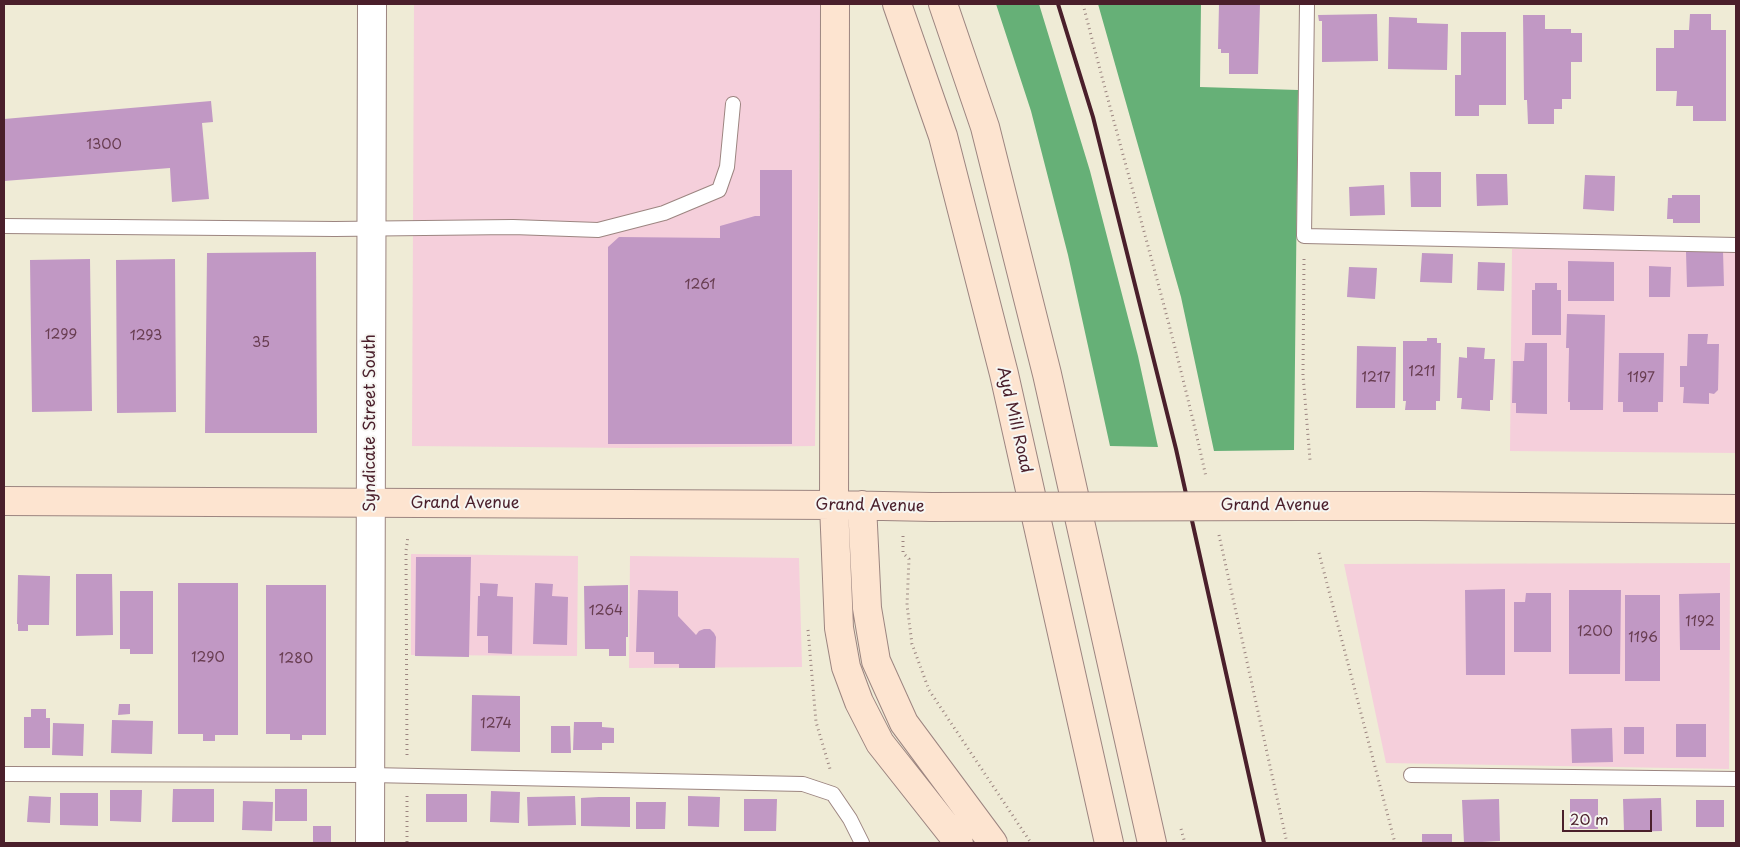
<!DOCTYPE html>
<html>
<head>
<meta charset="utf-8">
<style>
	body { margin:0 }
	#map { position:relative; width:1740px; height:847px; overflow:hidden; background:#efebd6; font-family:"Playpen Sans",sans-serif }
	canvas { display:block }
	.frame { position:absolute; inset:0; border:5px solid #4a1f2b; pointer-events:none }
	.scale { position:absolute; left:1562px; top:810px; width:90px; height:22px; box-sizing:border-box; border:2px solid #4a1f2b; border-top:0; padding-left:6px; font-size:15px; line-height:18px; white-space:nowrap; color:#4a1f2b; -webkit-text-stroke:4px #f6f6f2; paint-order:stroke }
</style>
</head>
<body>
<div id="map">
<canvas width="1740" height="847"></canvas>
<div class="frame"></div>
<div class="scale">20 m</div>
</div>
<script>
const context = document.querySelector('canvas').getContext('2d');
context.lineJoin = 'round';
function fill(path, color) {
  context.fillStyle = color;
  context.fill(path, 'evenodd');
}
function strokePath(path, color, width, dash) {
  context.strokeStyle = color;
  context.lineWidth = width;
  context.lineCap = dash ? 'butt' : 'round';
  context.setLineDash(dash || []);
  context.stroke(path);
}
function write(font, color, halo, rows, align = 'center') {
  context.font = font + ' "Playpen Sans",sans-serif';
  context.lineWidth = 4;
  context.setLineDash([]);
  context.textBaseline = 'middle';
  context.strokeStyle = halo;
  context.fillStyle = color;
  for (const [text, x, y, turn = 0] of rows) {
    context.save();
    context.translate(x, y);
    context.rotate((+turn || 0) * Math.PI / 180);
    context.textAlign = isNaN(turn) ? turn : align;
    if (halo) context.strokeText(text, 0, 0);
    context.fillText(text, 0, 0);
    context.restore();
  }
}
const built = new Path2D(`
	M414 4H821L815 446 631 448 412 446Z
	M1512 249 1736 250V453L1510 451Z
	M411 554 578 556 577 656 411 655Z
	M630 556 799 558 802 667 629 668Z
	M1730 563 1729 769 1386 763 1344 564Z`);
const forest = new Path2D(`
	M996 4H1039L1090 171 1138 356 1158 447 1110 446 1068 255 1031 111Z
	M1098 4H1201L1200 87 1298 90 1294 450 1214 451 1181 297Z`);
const building = new Path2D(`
	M1219 4H1260L1258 74H1229V53H1221V49H1218Z
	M1377 14 1378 61 1322 62V21H1319L1318 15Z
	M1690 14H1711V30H1726V121H1693V106H1676L1677 91H1656V48H1674V30H1689Z
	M1523 15H1545V29H1571V33H1582V62H1571V99H1562V109H1554V124H1528L1527 100H1524Z
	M1389 17 1417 18V23L1448 24 1447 70 1388 69Z
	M1461 32H1506V105H1479V116H1455V75H1461Z
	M211 101 213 122 202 123 209 199 172 202 170 168 4 181V119Z
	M760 170H792V444H608V247L619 237 720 238V226L755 216H760Z
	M1410 172H1441V207H1411Z
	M1476 174H1507L1508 205 1477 206Z
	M1585 175 1615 176 1614 211 1583 209Z
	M1384 185 1385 215 1350 216 1349 187Z
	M1672 195H1700V223H1673V219H1667L1668 198H1672Z
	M1723 251 1724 286 1687 287 1686 252Z
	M316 252 317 433H205L207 253Z
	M1422 253 1453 254 1452 283 1420 282Z
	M90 259 92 411 32 412 30 260Z
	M175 259 176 412 117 413 116 260Z
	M1568 261 1614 262V301H1568Z
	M1478 262 1505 263 1504 291 1477 290Z
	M1649 266 1671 267 1670 297H1649Z
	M1349 267 1377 268 1375 299 1347 297Z
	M1535 283H1557V290H1561V335H1532V290H1535Z
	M1567 314 1605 315 1603 410H1570V402H1568L1569 348H1566Z
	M1688 334H1708L1707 344H1719L1718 390 1714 394 1709 393V404L1683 403 1684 387H1680V366H1687Z
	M1427 338H1437V343H1441L1440 401H1436V410H1405L1406 401H1403V341H1427Z
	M1525 343H1547V414L1516 413V403H1512L1513 361H1524Z
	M1357 346 1396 347 1395 408H1356Z
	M1467 347 1485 348 1484 359H1495L1493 400H1490V411L1461 409 1462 398H1457L1459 357 1467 358Z
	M1619 353H1664L1663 402H1658V412H1623V402H1618Z
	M416 557H471L469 657 415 656Z
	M76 574H112L113 635 76 636Z
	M18 575 50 576 49 625H28V631H18V624H17Z
	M178 583H238V735H215V741H203V734H178Z
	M480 583 498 584 497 596 513 597 512 654 488 653V636H477L478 596H480Z
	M535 583 553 584 552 596 568 597 567 645 533 644Z
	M266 585H326V735H302V740H290V734H266Z
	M628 585V637H626V656H609V649H585L584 586Z
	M1505 589V675H1466L1465 590Z
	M638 590 678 591V616L696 635 699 631 704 629H710L714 633 716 637 715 668H679V664H654V652H636Z
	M1569 590H1621L1620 674H1569Z
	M120 591H153V654H130V649H120Z
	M1526 593H1551V652H1514V602H1525Z
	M1720 593V650H1680L1679 594Z
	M1625 595H1660V681H1625Z
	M472 695 520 696V752L471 751Z
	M119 704H130V714L118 715Z
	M31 709H46V718H50V748H24V717H31Z
	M112 720 153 721 152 754 111 753Z
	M574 722H602V727L614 728V743H602V750H573Z
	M53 723 84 724 83 756 52 755Z
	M1676 724H1706V757H1676Z
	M551 726H570L571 753H551Z
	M1624 727H1644V754H1624Z
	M1612 728 1613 762 1572 763 1571 729Z
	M173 789H214V822H172Z
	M275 789H307V821H275Z
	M110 790H142L141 822 110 821Z
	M491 791 520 792 519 823 490 822Z
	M60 793H98V826L60 825Z
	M426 794H467V822H426Z
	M29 796 51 797 50 823 27 822Z
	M575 796 576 825 528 826 527 797Z
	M688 796 720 797 719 827 688 826Z
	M599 797H630V827L581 826V798Z
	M1661 798 1662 831 1624 832 1623 799Z
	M744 799H777L776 831H744Z
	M1499 799 1500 841 1464 843 1462 800Z
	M1570 799H1598V829H1570Z
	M1696 800H1724V827H1696Z
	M243 801 273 802 272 831 242 830Z
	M636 802H666L665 829H636Z
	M313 826H331V843H313Z
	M1422 834H1452V843H1422Z`);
const path = new Path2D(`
	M1083 4C1123 162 1171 318 1206 477
	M1304 259 1303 375 1310 460
	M1219 535 1287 843
	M903 536V553L909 559 907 605 912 644 929 690 1031 843
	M1319 553 1395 843
	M808 630 816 722 830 769
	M407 755 406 551 408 536
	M407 796V843
	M1181 829 1185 843`);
const lane = new Path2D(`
	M1307 4 1304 236 1736 245
	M4 226 335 229 513 227 598 230 664 213 719 190 727 167 733 104
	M4 774 370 775 803 784 833 794 850 819 862 843
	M1411 775 1736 779`);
const street = new Path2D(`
	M370 843 372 4`);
const secondary = new Path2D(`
	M835 4 834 505 839 628 846 667 859 702 880 743 959 843
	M897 4 943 136 1004 374 1109 843
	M943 4 985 127 1047 374 1152 843
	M4 501 834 505 932 507
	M862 505 867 608 876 661 904 723 993 843
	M1300 506H1417L1736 509`);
const rail = new Path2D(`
	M1058 4 1093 117 1176 449 1264 843`);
const secondaryBridge = new Path2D(`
	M932 507 1300 506`);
const numberNames = [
	["1300",104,145],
	["1261",700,285],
	["1299",61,335],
	["1293",146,336],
	["35",261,343],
	["1211",1422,372],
	["1217",1376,378],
	["1197",1641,378],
	["1264",606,611],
	["1192",1700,622],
	["1200",1595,632],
	["1196",1643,638],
	["1290",208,658],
	["1280",296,659],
	["1274",496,724]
];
const streetNames = [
	["Ayd Mill Road",1014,420,77],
	["Syndicate Street South",371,423,-90],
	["Grand Avenue",465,504],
	["Grand Avenue",870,506,1],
	["Grand Avenue",1275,506]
];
fill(built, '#f5cfdb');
fill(forest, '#66b077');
fill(building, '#c198c4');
strokePath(lane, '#9c8580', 16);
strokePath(street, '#9c8580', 30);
strokePath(secondary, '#9c8580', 30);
strokePath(path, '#9c8580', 3, [1, 4]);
strokePath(lane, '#fff', 14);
strokePath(street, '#fff', 28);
strokePath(secondary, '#fde4d0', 28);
strokePath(rail, '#4a1f2b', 4);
strokePath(secondaryBridge, '#9c8580', 30, []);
strokePath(secondaryBridge, '#fde4d0', 28);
write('14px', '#683d51', null, numberNames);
write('16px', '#4a1f2b', '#f6f6f2', streetNames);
</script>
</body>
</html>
